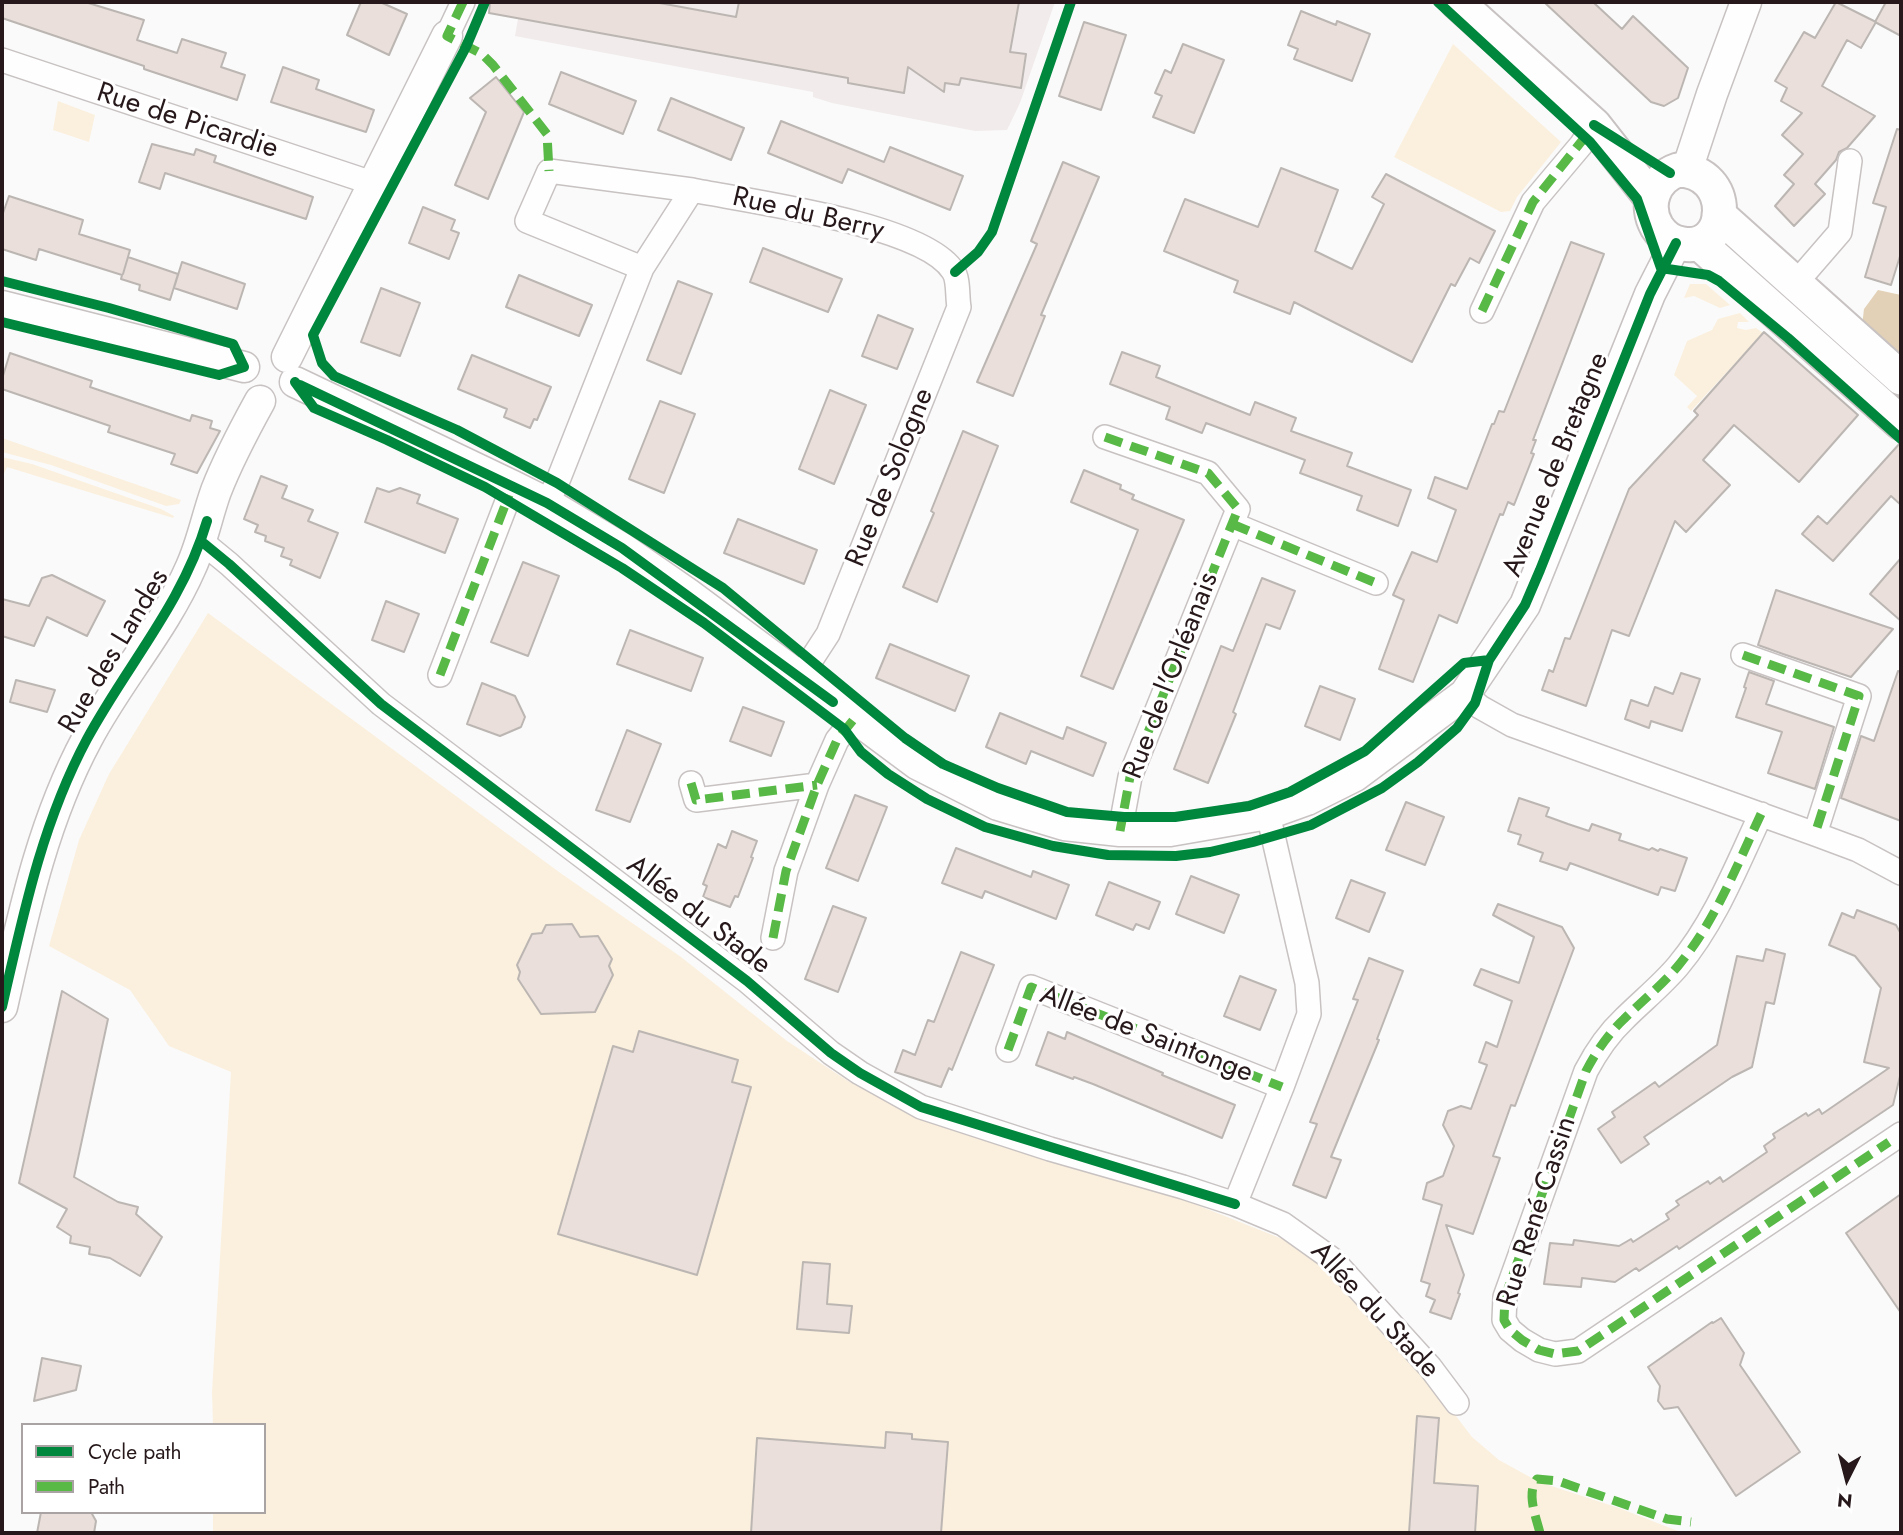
<!DOCTYPE html>
<html>
<head>
<meta charset="utf-8">
<style>
	body { margin:0 }
	#map { position:relative; width:1903px; height:1535px; overflow:hidden; background:#fafafa; font-family:Jost,sans-serif }
	canvas { display:block }
	.frame { position:absolute; inset:0; border:4px solid #27191b; pointer-events:none }
	.legend { position:absolute; left:21px; top:1423px; width:245px; height:91px; box-sizing:border-box; background:#fff; border:2px solid #a9a3a4; margin:0; padding:9px 12px; list-style:none; font-size:21px; color:#27191b }
	.legend li { display:flex; align-items:center; gap:14px; height:35px }
	.legend b { width:35px; border:2px solid #a9a3a4 }
	.north { position:absolute; left:1812px; top:1444px; width:70px; height:70px; -webkit-text-stroke:5px #fff; paint-order:stroke; rotate:186deg; font-size:19px; font-weight:700; line-height:28px; text-align:center; color:#27191b }
	.north::after { content:''; display:block; margin:auto; width:24px; height:32px; background:#27191b; clip-path:polygon(50% 0,100% 100%,50% 72%,0 100%) }
</style>
</head>
<body>
<div id="map">
<canvas width="1903" height="1535"></canvas>
<div class="frame"></div>
<ul class="legend">
<li><b style="height:9px;background:#00873e"></b>Cycle path</li>
<li><b style="height:9px;background:#58b947"></b>Path</li>
</ul>
<div class="north">N</div>
</div>
<script>
const context = document.querySelector('canvas').getContext('2d');
context.lineJoin = 'round';
function fill(path, color) {
  context.fillStyle = color;
  context.fill(path, 'evenodd');
}
function strokePath(path, color, width, dash) {
  context.strokeStyle = color;
  context.lineWidth = width;
  context.lineCap = dash ? 'butt' : 'round';
  context.setLineDash(dash || []);
  context.stroke(path);
}
function write(font, color, halo, rows, align = 'center') {
  context.font = font + ' Jost,sans-serif';
  context.lineWidth = 6;
  context.setLineDash([]);
  context.textBaseline = 'middle';
  context.strokeStyle = halo;
  context.fillStyle = color;
  for (const [text, x, y, turn = 0] of rows) {
    context.save();
    context.translate(x, y);
    context.rotate((+turn || 0) * Math.PI / 180);
    context.textAlign = isNaN(turn) ? turn : align;
    if (halo) context.strokeText(text, 0, 0);
    context.fillText(text, 0, 0);
    context.restore();
  }
}
const built = new Path2D(`
	M521 2H1055L1020 103 1007 130 975 131 832 103 813 97V92L515 36Z`);
const green = new Path2D(`
	M1453 44 1561 142 1517 197 1510 211 1501 212 1394 157Z
	M58 101 95 115 89 142 53 130Z
	M1690 284H1706L1730 305 1720 308 1694 296 1684 298Z
	M1740 313 1749 322H1738L1737 328 1746 330 1756 328 1763 333 1691 411 1687 407 1697 396 1674 375 1687 341 1712 330 1718 319Z
	M2 438 181 500 179 504 166 506 51 465 2 452Z
	M2 457 32 464 161 509 174 516 173 518 7 467 2 478Z
	M208 613 559 872 681 957 787 1041 848 1081 907 1112 964 1134 1172 1195 1285 1240 1315 1260 1341 1285 1420 1369 1472 1437 1499 1460 1539 1482 1619 1508 1683 1533H213V1512H264V1425H213L212 1392 231 1072 169 1046 130 990 49 946 79 840 109 774Z`);
const forest = new Path2D(`
	M1878 290 1901 295V359L1862 326 1864 309Z`);
const building = new Path2D(`
	M2 2H85L144 20 137 40 177 53 182 39 226 53 221 67 245 75 237 100 144 69V66L2 18Z
	M361 2H380L407 14 389 55 347 35Z
	M490 2H654L736 17 739 2H1019L1010 52 1026 54 1021 88 961 78 959 85 945 83 944 92 908 67 904 93 848 83V78L489 13Z
	M1544 2H1593L1622 29 1633 16 1688 68 1678 98 1664 106 1651 102Z
	M1836 2 1876 22 1861 48 1847 40 1822 86 1875 116 1847 148 1839 152 1836 160 1815 184 1825 194 1794 226 1775 206 1794 184 1784 175 1803 154 1782 135 1802 113 1781 101 1787 88 1775 81 1804 32 1815 38Z
	M1886 2H1901V36L1875 22Z
	M1301 11 1336 25 1337 21 1370 34 1352 81 1294 59 1298 49 1288 45Z
	M1084 22 1126 35 1101 110 1059 96Z
	M1183 44 1224 60 1194 133 1153 117 1162 96 1155 93 1165 70 1171 73Z
	M283 67 319 80 316 89 374 110 366 132 271 102Z
	M561 72 636 101 623 134 549 104Z
	M496 77 524 112 488 199 455 185 486 112 470 98Z
	M671 98 744 128 731 160 658 130Z
	M781 121 884 162 890 147 963 176 950 210 848 169 842 183 768 153Z
	M1897 129 1901 130V253L1891 285 1865 277 1886 207 1873 203Z
	M152 144 194 155 196 149 216 156 214 162 313 197 306 219 165 173 160 189 139 182Z
	M1063 162 1099 177 1041 315 1045 316 1013 396 977 382 1037 244 1031 241Z
	M1281 168 1338 190 1315 251 1352 269 1384 204 1372 197 1386 174 1495 231 1479 263 1470 258 1455 286 1451 284 1412 362 1294 302 1290 314 1234 292 1238 281 1164 251 1185 199 1258 227Z
	M9 196 83 220 79 234 130 250 123 274 128 257 178 274 170 300 139 290 140 285 121 279 122 275 39 249 36 260 2 249V216Z
	M423 207 455 220 451 230 459 233 449 259 409 243Z
	M1571 242 1604 254 1533 440H1536L1531 453 1534 454 1514 505 1508 502 1503 515 1500 514 1457 623 1439 615 1413 682 1379 669 1404 600 1393 595 1412 552 1437 562 1456 510 1428 498 1435 477 1467 489 1492 424H1494L1499 411 1504 412Z
	M763 248 842 279 828 312 750 282Z
	M182 262 245 284 237 309 174 288Z
	M519 275 592 305 579 336 506 307Z
	M678 281 712 294 681 374 647 360Z
	M381 288 420 303 400 356 361 342Z
	M878 315 913 329 897 369 862 356Z
	M1764 332 1858 415 1799 482 1734 425 1703 460 1730 485 1686 532 1675 521 1629 636 1612 630 1586 706 1542 690 1549 670 1553 672 1565 638 1570 639 1629 489 1698 415 1694 411Z
	M1122 352 1160 366 1156 377 1250 415 1255 402 1296 418 1291 431 1352 453 1347 466 1411 490 1398 526 1357 510 1362 496 1300 473 1305 460 1206 423 1202 433 1166 419 1170 407 1110 384Z
	M10 353 92 381 90 387 190 421 192 415 212 421 210 428 220 431 197 473 171 464 175 454 108 432 110 426 2 389V379Z
	M472 355 551 387 537 420 534 419 530 428 504 417 507 409 458 389Z
	M830 390 866 405 834 484 799 469Z
	M660 401 695 414 664 493 629 479Z
	M963 431 998 446 937 602 903 587 934 513 931 511Z
	M1901 442V505L1891 496 1833 561 1802 534 1818 516 1827 524Z
	M1084 470 1121 485 1120 489 1134 495 1132 499 1184 520 1113 689 1081 676 1138 530 1071 502Z
	M261 476 287 486 282 498 313 510 308 521 338 533 320 578 290 565 292 560 281 556 284 548 265 541 266 536 255 532 258 525 244 519Z
	M377 488 389 492 400 488 420 495 417 503 458 519 445 553 365 522Z
	M738 519 817 550 804 584 724 553Z
	M1901 558V621L1870 594Z
	M523 562 559 576 528 656 491 642Z
	M52 575 105 601 87 636 47 617 34 646 2 636V599L29 606 42 578Z
	M1262 578 1295 591 1280 629 1266 624 1233 712 1236 714 1208 783 1174 769 1221 646 1233 651Z
	M1776 590 1893 629 1851 677 1783 654 1758 645Z
	M386 601 419 614 404 652 372 640Z
	M630 630 703 658 691 691 617 664Z
	M890 644 969 676 955 711 876 678Z
	M1898 671 1901 672V821L1841 798 1861 736 1874 741Z
	M1749 672 1774 681 1766 704 1834 727 1815 789 1768 773 1782 732 1736 717 1746 688 1744 687Z
	M1681 673 1700 679 1682 731 1651 721 1649 728 1625 719 1631 700 1648 706 1655 687 1673 694Z
	M16 680 55 690 47 712 10 702Z
	M482 683 515 696 525 717 521 727 500 736 467 724Z
	M1320 686 1355 699 1340 740 1305 726Z
	M743 707 784 722 771 756 730 741Z
	M1000 713 1063 739 1067 727 1106 743 1093 776 1031 751 1026 764 986 747Z
	M627 730 661 744 630 822 596 810Z
	M855 795 887 807 858 881 826 868Z
	M1519 798 1549 808 1546 816 1568 824 1589 831 1592 824 1621 834 1619 840 1649 850 1652 848 1658 851 1660 849 1687 858 1675 891 1661 887 1658 895 1570 863 1567 870 1540 861 1543 853 1518 844 1521 835 1508 831Z
	M1406 802 1444 817 1425 865 1386 850Z
	M732 831 757 841 751 857 753 858 738 897 735 896 730 907 703 897 707 886 703 884 718 844 726 848Z
	M956 848 1031 877 1033 871 1069 885 1056 919 985 891 982 898 942 883Z
	M1191 876 1239 895 1224 933 1176 914Z
	M1351 880 1385 893 1369 932 1336 918Z
	M1109 882 1160 902 1149 929 1136 924 1133 930 1096 915Z
	M1498 904 1562 927 1574 948 1515 1106 1511 1105 1493 1156 1500 1158 1473 1234 1446 1225 1464 1275 1458 1293 1460 1294 1451 1319 1430 1312 1435 1300 1426 1296 1430 1284 1421 1281 1442 1205 1423 1199 1427 1183 1443 1176 1454 1146 1443 1125 1448 1111 1461 1106 1471 1109 1487 1065 1479 1062 1486 1042 1497 1047 1512 1001 1474 985 1481 969 1519 983 1534 937 1493 915Z
	M833 906 866 918 838 992 805 979Z
	M1857 910 1896 925 1901 934V1072L1893 1105 1679 1249 1677 1246 1639 1271 1636 1268 1615 1282 1582 1278 1581 1287 1544 1284 1550 1243 1573 1245 1574 1240 1619 1246 1631 1239 1633 1242 1669 1219 1666 1214 1679 1205 1676 1201 1708 1181 1710 1184 1720 1177 1723 1182 1767 1152 1764 1146 1775 1138 1773 1134 1806 1113 1808 1116 1819 1109 1822 1114 1889 1068 1864 1062 1881 988 1855 956 1829 945 1842 913 1854 918Z
	M572 924 580 937 598 936 612 959 609 966 613 975 595 1012 541 1014 518 979 520 972 517 965 532 934 542 933 546 925Z
	M1766 949 1785 954 1774 1004 1766 1002 1752 1067 1732 1077 1644 1137 1649 1144 1621 1163 1598 1129 1615 1117 1612 1112 1655 1082 1659 1087 1717 1045 1737 956 1763 961Z
	M961 952 994 965 952 1070 949 1068 941 1087 895 1072 903 1050 915 1055 928 1020 934 1022Z
	M1369 958 1403 971 1377 1039 1379 1040 1331 1157 1341 1160 1326 1198 1293 1185 1317 1124 1310 1122 1358 1000 1353 999Z
	M1240 976 1276 990 1260 1030 1224 1016Z
	M62 991 108 1019 74 1177 118 1202 138 1207 136 1214 162 1237 140 1276 110 1258 89 1254 90 1247 70 1243 71 1236 57 1227 67 1209 19 1183Z
	M639 1031 738 1060 732 1082 751 1087 697 1275 558 1234 613 1046 633 1052Z
	M1048 1032 1065 1039 1067 1032 1163 1073 1162 1075 1235 1105 1222 1138 1093 1084 1074 1077 1073 1079 1036 1065Z
	M1901 1194V1313L1846 1233Z
	M803 1262 830 1264 827 1304 852 1306 849 1333 797 1329Z
	M1721 1318 1744 1353 1740 1365 1800 1452 1736 1496 1678 1407 1664 1409 1658 1401 1660 1386 1648 1367 1712 1322 1713 1323Z
	M42 1358 81 1366 76 1390 34 1401Z
	M1417 1416 1439 1418 1434 1483 1478 1486 1475 1533H1409Z
	M886 1432 912 1434V1439L948 1442 941 1533H751L757 1438 885 1448Z
	M41 1512H91L96 1521 94 1533H37Z`);
const minor = new Path2D(`
	M447 36 463 2
	M2 60 372 183
	M642 268 527 221 549 171 692 190
	M1795 284 1840 232 1850 161
	M1482 311 1533 202 1581 145 1594 125
	M1105 437 1208 473 1238 509 1130 777 1120 831
	M547 503 557 483 642 268 692 190C747 201 924 224 953 271 959 279 957 297 959 307L828 634 800 677
	M1232 524 1376 583
	M201 541 229 564 381 704 747 981 831 1053 860 1073 921 1107 1050 1149 1183 1187 1235 1204 1283 1224 1332 1259 1430 1367 1457 1403
	M1743 655 1859 696 1815 834
	M440 675 513 486
	M1465 694 1480 707 1512 725 1815 834 1858 850 1901 873
	M691 783 696 800 817 785
	M1761 814C1737 865 1715 922 1678 966 1662 985 1642 1001 1624 1019 1608 1034 1596 1052 1586 1071L1505 1297 1504 1320 1510 1330 1522 1340 1539 1350 1555 1354 1578 1351 1901 1134
	M773 938 786 871 817 785 837 740 854 719
	M1008 1050 1031 987 1282 1087
	M1235 1204 1282 1087 1309 1014 1307 983 1268 814`);
const tertiary = new Path2D(`
	M1687 170 1712 94 1746 2
	M2 306 244 367
	M287 357 447 36
	M295 382 513 486 547 503 622 548 687 593 917 764 998 805 1064 825 1120 831H1170L1268 814 1307 800 1355 776 1465 694 1525 605 1650 294 1676 243
	M2 1007C23 915 42 823 87 739 118 680 164 629 191 567 202 543 207 516 216 491 228 460 244 430 260 401`);
const secondary = new Path2D(`
	M1457 2 1594 125 1652 199
	M1678 170C1735 171 1730 252 1683 244 1672 243 1663 236 1657 227 1644 205 1654 178 1678 170Z
	M1719 215 1901 378
	M1700 244 1901 423`);
const quiet = new Path2D(`
	M463 2 447 36 482 54 493 65 547 134 549 171
	M1482 311 1533 202 1589 132
	M1105 437 1208 473 1238 509 1130 777 1120 831
	M1232 524 1376 583
	M1743 655 1859 696 1815 834
	M440 675 509 495
	M691 783 696 800 817 785
	M1761 814C1737 865 1715 922 1678 966 1662 985 1642 1001 1624 1019 1608 1034 1596 1052 1586 1071L1505 1297 1504 1320 1510 1330 1522 1340 1539 1350 1555 1354 1578 1351 1889 1142
	M773 938 786 871 817 785 837 740 854 719
	M1008 1050 1031 987 1282 1087
	M1540 1533C1536 1517 1526 1493 1537 1479L1558 1481 1667 1519 1691 1522`);
const cycleway = new Path2D(`
	M485 2 466 47 313 335 322 363 334 376 457 430 557 483 723 588 905 738 943 764 998 788 1067 812 1124 817H1175L1249 806 1290 792 1365 751 1464 663 1489 660
	M1438 2 1590 142 1637 199 1661 268 1708 275 1719 281 1788 338 1901 439
	M1594 125 1670 173
	M955 272 978 252 992 232 1071 2
	M2 281 109 308 233 344 244 367 219 375 2 322
	M295 382 314 408 387 440 485 487 622 568 704 623 844 729 861 752 888 774 927 799 985 827 1053 846 1108 855 1176 856 1210 852 1253 842 1311 825 1382 788 1418 762 1457 728 1475 703 1489 660 1525 605 1540 570 1650 294 1676 243
	M300 385 547 503 622 548 833 702
	M201 541 229 564 381 704 747 981 831 1053 860 1073 921 1107 1235 1204
	M2 1007C23 915 42 823 87 739 127 665 183 603 207 521`);
const streetNames = [
	["Rue de Picardie",187,122,18],
	["Rue du Berry",808,215,13],
	["Avenue de Bretagne",1557,465,-68],
	["Rue de Sologne",891,478,-68],
	["Rue des Landes",115,652,-59],
	["Rue de l'Orléanais",1172,676,-69],
	["Allée du Stade",698,916,38],
	["Allée de Saintonge",1146,1035,21],
	["Rue René Cassin",1538,1212,-72],
	["Allée du Stade",1374,1311,47]
];
fill(built, '#f1ebeb');
fill(green, '#fbf0de');
fill(forest, '#e2d1b6');
fill(building, '#eadfda');
strokePath(building, '#bcb6b3', 2);
strokePath(minor, '#c8c2c2', 26);
strokePath(tertiary, '#c8c2c2', 33);
strokePath(secondary, '#c8c2c2', 37);
strokePath(minor, '#fefefe', 23);
strokePath(tertiary, '#fefefe', 30);
strokePath(secondary, '#fefefe', 33);
strokePath(quiet, '#58b947', 9, [18, 9]);
strokePath(cycleway, '#00873e', 10);
write('28px', '#27191b', '#fff', streetNames);
</script>
</body>
</html>
